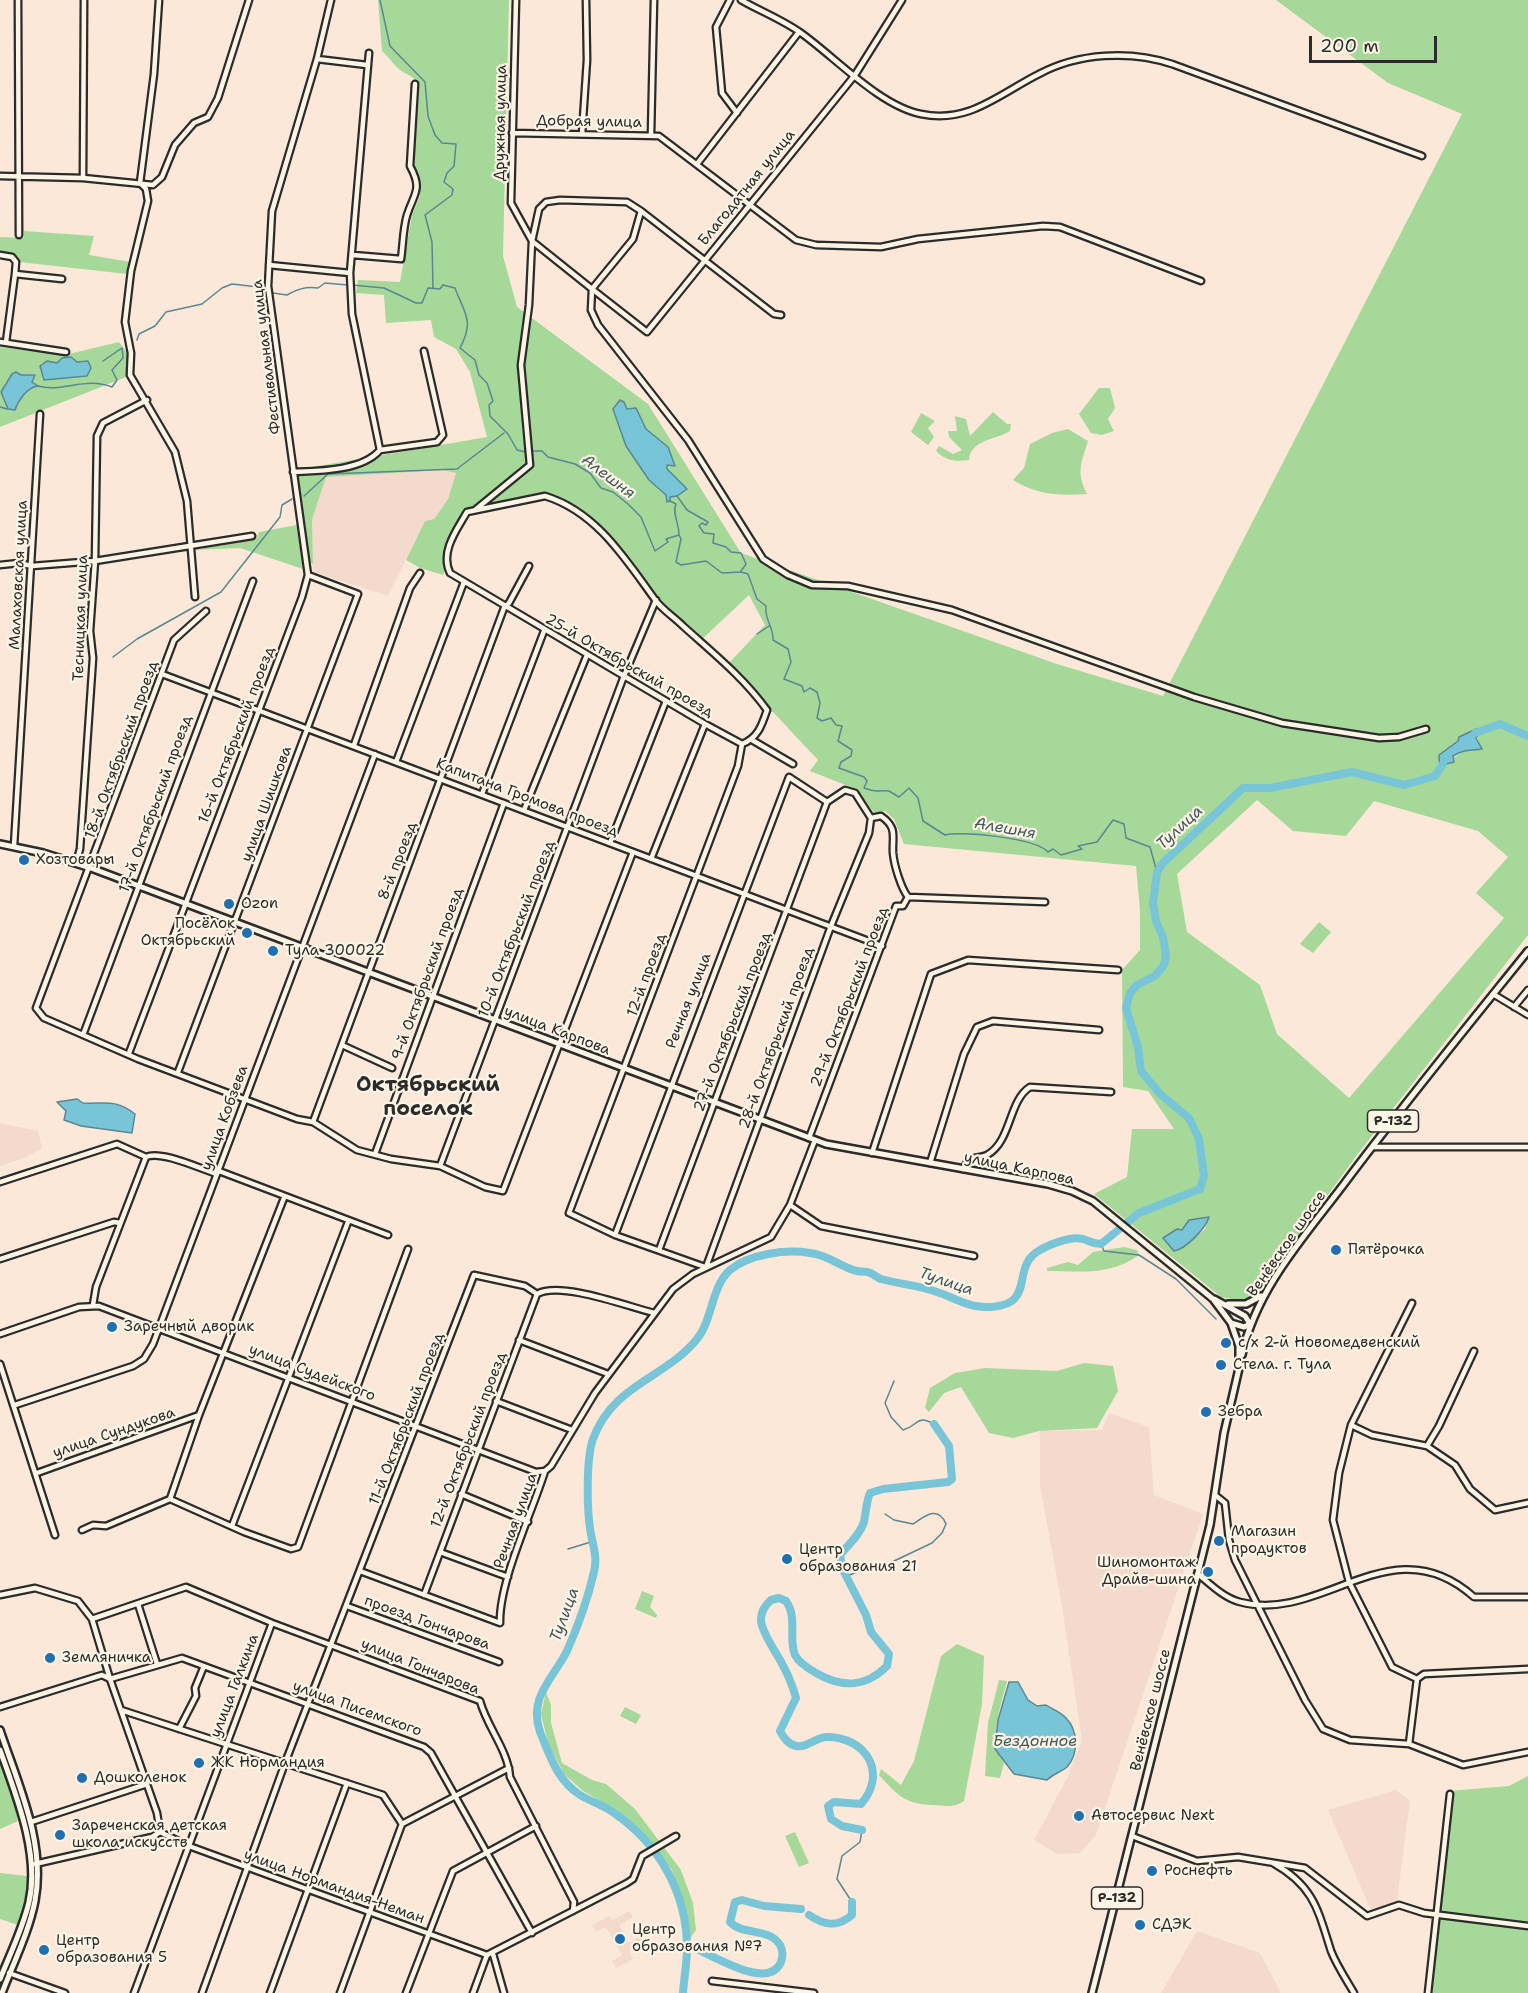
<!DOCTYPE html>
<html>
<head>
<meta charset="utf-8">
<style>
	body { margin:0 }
	#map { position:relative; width:1528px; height:1993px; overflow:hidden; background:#fbe8d9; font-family:"Shantell Sans",sans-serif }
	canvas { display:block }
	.scale { position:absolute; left:1309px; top:36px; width:128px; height:27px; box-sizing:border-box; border:3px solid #2b2b2b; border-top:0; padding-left:8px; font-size:18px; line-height:21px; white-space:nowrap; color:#2b2b2b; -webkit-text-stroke:4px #fcf5e5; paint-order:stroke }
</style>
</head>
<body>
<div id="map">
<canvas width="1528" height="1993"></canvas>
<div class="scale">200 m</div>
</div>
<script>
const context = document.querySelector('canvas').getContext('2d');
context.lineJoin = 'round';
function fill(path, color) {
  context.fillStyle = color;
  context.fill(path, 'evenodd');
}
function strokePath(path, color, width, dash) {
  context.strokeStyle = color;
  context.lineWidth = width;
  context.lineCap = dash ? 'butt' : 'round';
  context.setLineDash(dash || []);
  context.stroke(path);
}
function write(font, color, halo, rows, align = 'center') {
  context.font = font + ' "Shantell Sans",sans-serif';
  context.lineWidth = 4.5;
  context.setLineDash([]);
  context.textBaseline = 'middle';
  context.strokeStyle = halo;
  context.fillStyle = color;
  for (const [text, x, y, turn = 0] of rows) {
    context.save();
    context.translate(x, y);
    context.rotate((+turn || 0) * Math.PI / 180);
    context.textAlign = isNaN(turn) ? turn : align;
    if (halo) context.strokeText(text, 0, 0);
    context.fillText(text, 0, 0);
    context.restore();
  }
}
const built = new Path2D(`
	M444 470 456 473 448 499 434 519 425 521 388 596 313 572 312 520 326 477Z
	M0 1123 38 1131 42 1148 27 1157 0 1166Z
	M1109 1413 1149 1427 1154 1495 1203 1514 1096 1835 1080 1853 1057 1854 1034 1840 1068 1776 1082 1740 1062 1606 1040 1485V1431L1102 1430Z
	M1396 1790 1410 1801 1397 1901 1372 1913 1328 1810Z
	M629 1911 633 1917 619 1925 629 1943 642 1935 646 1942 629 1951 633 1959 616 1968 612 1961 622 1955 606 1927 596 1932 592 1925 609 1916 612 1920Z
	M1197 1931 1260 1953 1281 1993H1161Z`);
const green = new Path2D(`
	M378 0H509L503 256 517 307 648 404 741 553 1057 664 1163 696 1462 114 1388 83 1276 0H1528V935L1357 1155 1275 1267 1262 1291 1243 1301 1221 1297 1094 1194 1127 1177 1132 1129H1174L1148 1091 1123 1087 1122 970 1140 950V910L1136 866 904 844 894 819 885 811 874 813 858 790 810 771 818 760 773 712 764 711 745 685 725 667 765 625 749 595 698 643 651 600C639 569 580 505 546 500 529 497 486 510 468 515L452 544 443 575 420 568 406 560 425 521 434 519 448 499 456 473 443 470 326 477 312 520 313 564 308 561 295 470 487 437 470 372 456 349 434 337 431 320 386 323 384 295 356 293 358 280 400 282 412 215 420 196 419 176 414 166 418 85C413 74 407 76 399 69 393 64 389 57 382 51ZM636 408 646 430 666 445 672 463 667 465V469L687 489 677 496 669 497C640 479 624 440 613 409ZM1476 729 1480 750C1462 749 1458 755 1444 765H1439L1444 753 1458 741 1459 737ZM1257 800 1293 831 1346 836 1374 801 1478 831 1508 857 1476 893 1504 918 1349 1098 1277 1034 1260 985 1187 932 1177 874ZM1209 1218 1205 1229 1180 1250 1177 1229 1182 1230 1196 1220Z
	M24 231 94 236 89 255 131 262 127 274 19 262 14 254 0 252V237L24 238Z
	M119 342 129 355 126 377 0 427V347L65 355ZM33 374 35 375 32 381 36 387H31L8 409 4 385 10 377Z
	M1099 388H1110L1115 408 1108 419 1114 431 1102 435 1091 433 1079 414Z
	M993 412 1007 424H1011L1010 431C996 440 971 439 969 460 956 462 946 461 936 451L939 446 953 454 962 450 949 437 948 431H957L955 416 966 419 970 436Z
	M921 413 935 421 928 428 934 437 928 445 911 432Z
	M1068 429 1088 441C1081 463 1076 473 1087 494 1059 496 1038 495 1013 480L1024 468 1030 444 1052 433Z
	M297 525 303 569 240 548 195 550 256 539 259 532Z
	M1319 922 1331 932 1313 953 1300 944Z
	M1124 1247 1137 1250 1139 1255C1110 1276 1082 1271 1047 1271V1268L1068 1262 1078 1265 1093 1252Z
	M1084 1363 1113 1366 1118 1391 1097 1428 1039 1431 1013 1438 989 1433 961 1387 944 1393 929 1412 925 1408 930 1388 955 1373 985 1368 1057 1371Z
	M642 1591 654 1596 650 1607 657 1615 656 1618 635 1609Z
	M957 1644 984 1656 982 1704 964 1801C952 1809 946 1805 932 1805 905 1804 897 1795 879 1775L881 1769 901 1785 914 1761 941 1656Z
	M999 1680 1007 1681C1000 1710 988 1737 1004 1763L1000 1778 985 1776 988 1723Z
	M546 1692 551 1705V1723L562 1763 592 1780 606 1784 635 1809 681 1870 693 1903 696 1930 689 1940 672 1870 648 1840 616 1810 583 1791 564 1774 548 1743 541 1714Z
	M625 1707 641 1715 636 1724 620 1716Z
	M0 1761 15 1805 18 1821 0 1829Z
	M1528 1776V1993H1425L1449 1791 1509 1786Z
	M795 1832 809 1863 799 1867 785 1836Z
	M0 1873 27 1876V1897L18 1925 0 1919Z`);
const water = new Path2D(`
	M71 357 77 362 88 361 91 368 87 376 44 380 40 366 47 361 57 363 62 358Z
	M16 372 21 375H35L32 382 38 386C27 387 18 401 15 410L8 409 1 392 12 374Z
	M620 400 624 402 627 409 636 408 646 429 668 447 675 466 667 465V469L687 489 677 496 670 497V501L667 502 666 495 649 480 626 446 613 409Z
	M1476 729H1482L1476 738 1482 749C1469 751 1465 749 1453 756L1454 762 1446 764 1440 771 1439 755 1458 741 1459 737Z
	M77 1099 83 1103C106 1104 116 1099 135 1114L132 1133 81 1126 64 1120 66 1111 57 1102Z
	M1209 1217C1206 1228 1186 1249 1174 1251L1163 1238 1177 1229 1182 1230 1189 1220Z
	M1009 1682H1018L1028 1700 1037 1706 1046 1705C1052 1709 1061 1712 1066 1718 1078 1730 1079 1754 1067 1767 1061 1772 1053 1774 1047 1780L1014 1774 995 1749 998 1720Z`);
const stream = new Path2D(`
	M380 0 390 46 425 82 428 116 435 135 442 143 456 144 454 166 447 173 444 182 453 189 452 195 425 215 432 242 433 288
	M352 285 384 288 416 303H422L428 288 440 289 443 285 455 288C464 313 475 320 460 348L475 360 479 375 487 383 493 401 489 405 490 416 508 434 517 450 526 452
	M273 293 287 295C296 290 305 286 318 288L325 283 348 285
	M137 340 139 334 155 326 166 312 202 304 222 288 232 284 258 287 265 292
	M103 361 122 348
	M38 386C63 393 85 376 112 387L117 380 112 370 123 358 122 348
	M0 407 7 409
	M533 451H542L548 457 575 464 590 473 601 488 613 492 628 504 641 517 655 551 668 542 666 539 679 535 681 539 676 562 681 565 706 561 722 573 741 572 748 574 757 599 766 606C764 619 774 628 773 640L788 649 791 662 784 679 802 686 804 692 810 688 817 692 820 703 817 718 822 721 831 718 836 725 842 726 838 741 852 750 851 756 841 762 839 768 864 777 867 781 864 788C878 793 874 790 889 791L899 797 909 788 918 798 923 821 945 835C958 831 1034 837 1048 852L1053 849 1061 855 1082 849 1078 846 1097 842 1113 820 1124 824 1126 838 1150 847 1157 872
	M304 496 328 474 457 469 504 433
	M677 496 687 510 708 522 706 525 702 523 699 526 704 533 714 534 713 543 726 547 731 552 741 553 746 564 741 571
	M670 501 676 504C672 514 679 523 679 535
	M757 634 769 626
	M113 657 137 639 221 592 280 517 282 505 292 499
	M1101 1244 1104 1251 1139 1255 1176 1279 1216 1319
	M894 1381 885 1403 891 1417 903 1430C919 1426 915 1414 934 1424
	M568 1549 594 1541
	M847 1576 862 1570 873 1571 932 1543 942 1533 946 1524C938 1505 925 1516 913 1524L894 1520 885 1514
	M852 1902 837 1879 842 1856 860 1842 862 1830`);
const river = new Path2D(`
	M1475 733 1500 724 1528 736
	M862 1830 842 1826 831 1819 828 1806 834 1802 861 1804C888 1773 866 1737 827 1737 816 1737 808 1748 796 1746 788 1744 784 1738 780 1731L796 1698C792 1683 783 1664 774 1650 764 1632 752 1617 771 1600L779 1598 786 1601C798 1618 788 1638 795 1655 799 1663 809 1669 816 1673 842 1688 865 1688 887 1666L889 1654 871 1632 866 1615 843 1570 840 1555C848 1545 860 1535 864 1522 866 1512 866 1503 870 1493L883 1489 948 1482 952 1479 949 1446 934 1424
	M809 1915C824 1925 837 1928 852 1915V1902
	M687 1945C709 1952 768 1993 781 1962 783 1956 783 1950 780 1945 769 1927 743 1936 730 1922L735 1902 742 1900 764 1906 801 1909
	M683 1993C684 1978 687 1963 687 1948 687 1893 659 1844 614 1813 604 1805 591 1802 580 1795 557 1780 550 1756 540 1732 528 1697 553 1679 567 1651 578 1626 588 1598 594 1572 598 1555 592 1544 590 1528 587 1508 586 1459 593 1439 613 1384 666 1378 697 1339 713 1319 711 1287 730 1270 749 1254 786 1249 810 1253 829 1255 840 1267 857 1271 861 1272 866 1271 870 1273 874 1274 877 1278 881 1279 899 1284 918 1285 937 1292 952 1297 968 1307 985 1307 1040 1307 1008 1267 1040 1250 1050 1244 1071 1236 1083 1239 1090 1241 1092 1244 1101 1244L1139 1213 1200 1189 1204 1176 1199 1139 1189 1118 1161 1095 1141 1071 1138 1047 1126 1008 1130 993 1137 985 1155 976 1164 965 1166 955 1163 937 1156 921 1153 904 1157 872 1163 863 1243 788H1270L1352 772 1404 785 1435 776 1443 764`);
const minor = new Path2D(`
	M18 0 19 235
	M516 0 511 203 532 241
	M730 0 716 27 722 93 737 113
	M741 0C760 11 783 20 801 33 836 58 880 106 921 114 969 124 999 94 1039 74 1078 53 1130 50 1172 64L1422 156
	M369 53 350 273 352 314 380 450
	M317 59 367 65
	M512 133 659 136 796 240 816 245 881 247 918 239 1043 226 1060 227 1201 281
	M582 134 587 60 586 0
	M651 135 654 0
	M697 164 799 32
	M0 176 83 178 153 185 162 177 175 145 194 123 208 117 218 98 249 0
	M83 178 84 0
	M140 183 146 189 148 201 131 271 125 322 131 353 130 375 175 452 187 501 195 597
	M140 183 154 74 159 0
	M532 241 539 209 546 202 560 200 627 202 641 211
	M0 255 12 257 16 262 15 274 62 279
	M353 255 401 259C403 245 403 228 407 215 414 193 423 190 410 166L415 84
	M269 265 350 273
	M781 315 774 314 641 211 633 239 592 289 647 332 855 75 902 0
	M0 342 66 352
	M6 342 15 274
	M380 450 437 442 443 435 424 351
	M293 472C319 471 362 471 380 450
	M545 496C597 512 626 560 656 601 663 610 675 618 683 626 713 653 743 677 767 710 762 725 758 738 742 744L705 724 450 573C440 552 456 531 467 512Z
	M475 510 530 465 521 365 529 305 532 241 592 289 591 310 598 325 688 440 763 559 788 575 812 585 848 586 952 610 1194 697 1282 723 1379 738 1399 737 1426 729
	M0 565 19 563 32 566 95 561 252 536
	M206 611 174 640 36 1008 44 1018 138 1059 297 1119 313 1122 357 1150 391 1159 440 1166 485 1187 503 1191 633 852
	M162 674 882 946
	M752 740 793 764
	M354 745 410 588 420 573
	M396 762 464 582
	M482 794 544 631
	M827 802 845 790 855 793 871 818
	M524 810 587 655
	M871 818 881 816C898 828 892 836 893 853 894 865 901 888 908 897
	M610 843 666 701
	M14 846 40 414
	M651 859 705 724
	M76 863 80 849 93 658 90 631 95 561 97 436 103 423 147 400
	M908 897 1045 902
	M1493 994 1528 1015
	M1514 1007 1528 990
	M83 1035 253 581
	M342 1045 392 1068
	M129 1053 302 597 308 575 268 286 272 211 317 59 331 0
	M178 1072 358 594 308 575
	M313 1122 504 608 509 603 529 566
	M809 1138 896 906H903L908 897
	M1372 1147H1528
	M872 1153 931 974 968 960 1118 970
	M375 1154 504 803
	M930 1163 964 1054 977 1027 993 1021 1099 1030
	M440 1166 624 676 656 600
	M963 1169 969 1159C974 1158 982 1157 987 1155 1012 1141 1008 1101 1030 1087L1111 1092
	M219 1171 388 1235
	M0 1182 117 1144 146 1157C161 1150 201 1169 217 1174
	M790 1205 821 1226 974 1256
	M615 1235 789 777 827 802
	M659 1250 827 802
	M0 1259 114 1222 120 1223
	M705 1267 615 1235 569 1213 738 766 742 744
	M706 1267 831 926 869 833 871 818
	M1412 1303 1351 1425 1339 1473 1333 1520 1349 1582 1392 1667 1417 1679
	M93 1305 96 1287 146 1157
	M0 1334 79 1307 99 1306 536 1472 545 1471
	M519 1340 608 1374
	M0 1364 55 1535
	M496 1401 572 1430
	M15 1405 133 1366 144 1359 153 1344 375 754
	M1351 1425 1372 1435 1427 1446 1455 1465 1470 1489 1495 1510 1528 1503
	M1427 1446 1439 1426 1474 1351
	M37 1473 199 1415
	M461 1494 528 1522
	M1215 1495 1225 1503 1229 1540 1235 1560 1305 1700 1323 1729 1350 1740 1409 1744 1417 1679
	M170 1499 199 1415 284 1198
	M232 1526 348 1222
	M82 1530 93 1525 106 1526 170 1499 244 1532 291 1549 298 1547 408 1249
	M440 1552 508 1577
	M360 1571 500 1623C499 1581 532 1513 545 1471L551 1466 595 1393 673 1289 693 1274 771 1237 790 1205 815 1140
	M1198 1574C1210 1584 1224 1598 1240 1602 1323 1624 1391 1523 1474 1597H1528
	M0 1595 35 1588 78 1601 92 1619 110 1679 157 1813 160 1832
	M424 1595 537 1294
	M138 1604 157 1664
	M347 1606 499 1662
	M92 1619 186 1587 272 1623 480 1701C487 1727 508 1750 510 1777L574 1902 573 1911
	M1417 1679 1424 1674 1528 1669
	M0 1707 102 1675 110 1679 182 1658 424 1747 431 1753 532 1933
	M121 1710 383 1795 402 1824
	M179 1729 196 1696 195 1688 204 1666
	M1409 1744 1463 1765 1528 1752
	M31 1822 147 1784
	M1132 1836 1197 1861 1238 1857 1305 1868 1367 1916 1399 1905 1424 1913 1528 1926
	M1273 1863C1314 1886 1318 1910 1331 1951 1337 1966 1346 1979 1354 1993
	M35 1864 152 1837 160 1832 189 1846 487 1955
	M493 1954 504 1993
	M487 1955 627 1883 633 1879 642 1856 676 1836
	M9 1973 65 1993
	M712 1981 814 1993
	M134 1993 272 1623
	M202 1993 285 1763 474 1275 525 1286 537 1294C561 1281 626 1306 654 1313
	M270 1993 347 1783
	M340 1993 402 1824 509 1768
	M406 1993 453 1871 536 1826
	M473 1993 487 1955
	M1428 1993 1450 1794`);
const major = new Path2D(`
	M0 844 43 853 91 868 826 1144 1048 1184 1072 1191 1093 1201 1213 1299 1231 1323 1239 1346V1366
	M1214 1299 1245 1316 1250 1324
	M1228 1304H1246L1261 1296
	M1231 1323 1244 1327 1250 1324
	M1242 1355C1256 1289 1304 1237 1344 1184 1403 1105 1466 1028 1528 951
	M0 1730C18 1784 46 1843 35 1901 29 1932 13 1964 2 1993
	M0 1750C16 1795 40 1854 29 1902 23 1928 10 1954 0 1979
	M1092 1993 1210 1525 1224 1433 1240 1364`);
const markers = [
	[24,860,6,"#1f6fb2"],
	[229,904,6,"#1f6fb2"],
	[247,933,6,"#1f6fb2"],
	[273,951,6,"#1f6fb2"],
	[1336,1250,6,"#1f6fb2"],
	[112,1327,6,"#1f6fb2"],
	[1226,1343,6,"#1f6fb2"],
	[1221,1365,6,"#1f6fb2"],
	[1206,1412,6,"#1f6fb2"],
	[1219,1541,6,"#1f6fb2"],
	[787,1559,6,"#1f6fb2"],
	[1208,1572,6,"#1f6fb2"],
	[50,1658,6,"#1f6fb2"],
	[199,1763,6,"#1f6fb2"],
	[82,1778,6,"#1f6fb2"],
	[1079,1816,6,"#1f6fb2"],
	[60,1835,6,"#1f6fb2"],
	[1152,1871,6,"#1f6fb2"],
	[1140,1925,6,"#1f6fb2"],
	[620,1939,6,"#1f6fb2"],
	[44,1950,6,"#1f6fb2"]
];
const shields = [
	[1393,1121,51],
	[1117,1898,51]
];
const shieldNames = [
	["Р-132",1393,1121],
	["Р-132",1117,1898]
];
const streetNames = [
	["Добрая улица",589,122,1],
	["Дружная улица",501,123,-89],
	["Благодатная улица",747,188,-51],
	["Фестивальная улица",267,357,-97],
	["Малаховская улица",19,575,-87],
	["Тесницкая улица",81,618,-88],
	["25-й Октябрьский проезд",629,666,30],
	["16-й Октябрьский проезд",237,735,-69],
	["18-й Октябрьский проезд",122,750,-70],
	["Капитана Громова проезд",527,798,21],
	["17-й Октябрьский проезд",156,804,-70],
	["улица Шишкова",267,804,-70],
	["8-й проезд",398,861,-69],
	["10-й Октябрьский проезд",517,929,-69],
	["9-й Октябрьский проезд",428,974,-70],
	["12-й проезд",647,975,-70],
	["29-й Октябрьский проезд",850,997,-69],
	["Речная улица",689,1001,-69],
	["27-й Октябрьский проезд",733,1022,-69],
	["улица Карпова",557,1031,21],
	["28-й Октябрьский проезд",777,1038,-70],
	["улица Кобзева",225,1118,-70],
	["улица Карпова",1019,1169,12],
	["Венёвское шоссе",1287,1244,-55],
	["улица Судейского",312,1373,21],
	["11-й Октябрьский проезд",407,1419,-69],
	["улица Сундукова",114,1433,-19],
	["12-й Октябрьский проезд",469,1440,-69],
	["Речная улица",516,1521,-70],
	["проезд Гончарова",427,1623,20],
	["улица Гончарова",420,1667,22],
	["улица Галкина",235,1686,-69],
	["улица Писемского",357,1709,20],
	["Венёвское шоссе",1151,1710,-76],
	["улица Нормандия-Неман",334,1887,20]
];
const poiNames = [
	["Хозтовары",36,860],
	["Ozon",241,904],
	["Посёлок",235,924,"right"],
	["Октябрьский",235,941,"right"],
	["Тула 300022",285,951],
	["Пятёрочка",1348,1250],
	["Заречный дворик",124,1327],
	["с/х 2-й Новомедвенский",1238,1343],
	["Стела. г. Тула",1233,1365],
	["Зебра",1218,1412],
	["Магазин",1231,1532],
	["продуктов",1231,1549],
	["Центр",799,1550],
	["образования 21",799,1567],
	["Шиномонтаж",1196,1563,"right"],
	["Драйв-шина",1196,1580,"right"],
	["Земляничка",62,1658],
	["ЖК Нормандия",211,1763],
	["Дошколенок",94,1778],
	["Автосервис Next",1091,1816],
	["Зареченская детская",72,1826],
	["школа искусств",72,1843],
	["Роснефть",1164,1871],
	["СДЭК",1152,1925],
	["Центр",632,1930],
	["образования №7",632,1947],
	["Центр",56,1941],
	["образования 5",56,1958]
];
const waterNames = [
	["Алешня",608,477,37],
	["Тулица",1180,828,-43],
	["Алешня",1005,829,10],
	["Тулица",946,1282,19],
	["Тулица",565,1615,-70],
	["Бездонное",1035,1742]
];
const districtNames = [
	["Октябрьский",428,1086],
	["поселок",428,1110]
];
fill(built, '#f4dacc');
fill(green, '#a6d899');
fill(water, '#78c5d7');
strokePath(water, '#598792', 1.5);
strokePath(stream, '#598792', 1.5);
strokePath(river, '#78c5d7', 8);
strokePath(minor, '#2b2b2b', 9);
strokePath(major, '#2b2b2b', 10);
strokePath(minor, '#fcf5e5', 4.5);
strokePath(major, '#fcf5e5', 5);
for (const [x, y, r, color] of markers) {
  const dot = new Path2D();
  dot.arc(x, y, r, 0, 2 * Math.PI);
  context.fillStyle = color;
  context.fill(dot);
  strokePath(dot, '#fcf5e5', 2);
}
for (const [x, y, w] of shields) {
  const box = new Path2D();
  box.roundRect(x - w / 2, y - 11, w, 22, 4.5);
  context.fillStyle = '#fcf5e5';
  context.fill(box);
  strokePath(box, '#2b2b2b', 1.5);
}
write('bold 14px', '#2b2b2b', null, shieldNames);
write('15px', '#2b2b2b', '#fcf5e5', streetNames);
write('15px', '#2b2b2b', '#fcf5e5', poiNames, 'left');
write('italic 16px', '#42595f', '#fcf5e5', waterNames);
write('bold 21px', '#2b2b2b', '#fcf5e5', districtNames);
</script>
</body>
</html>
